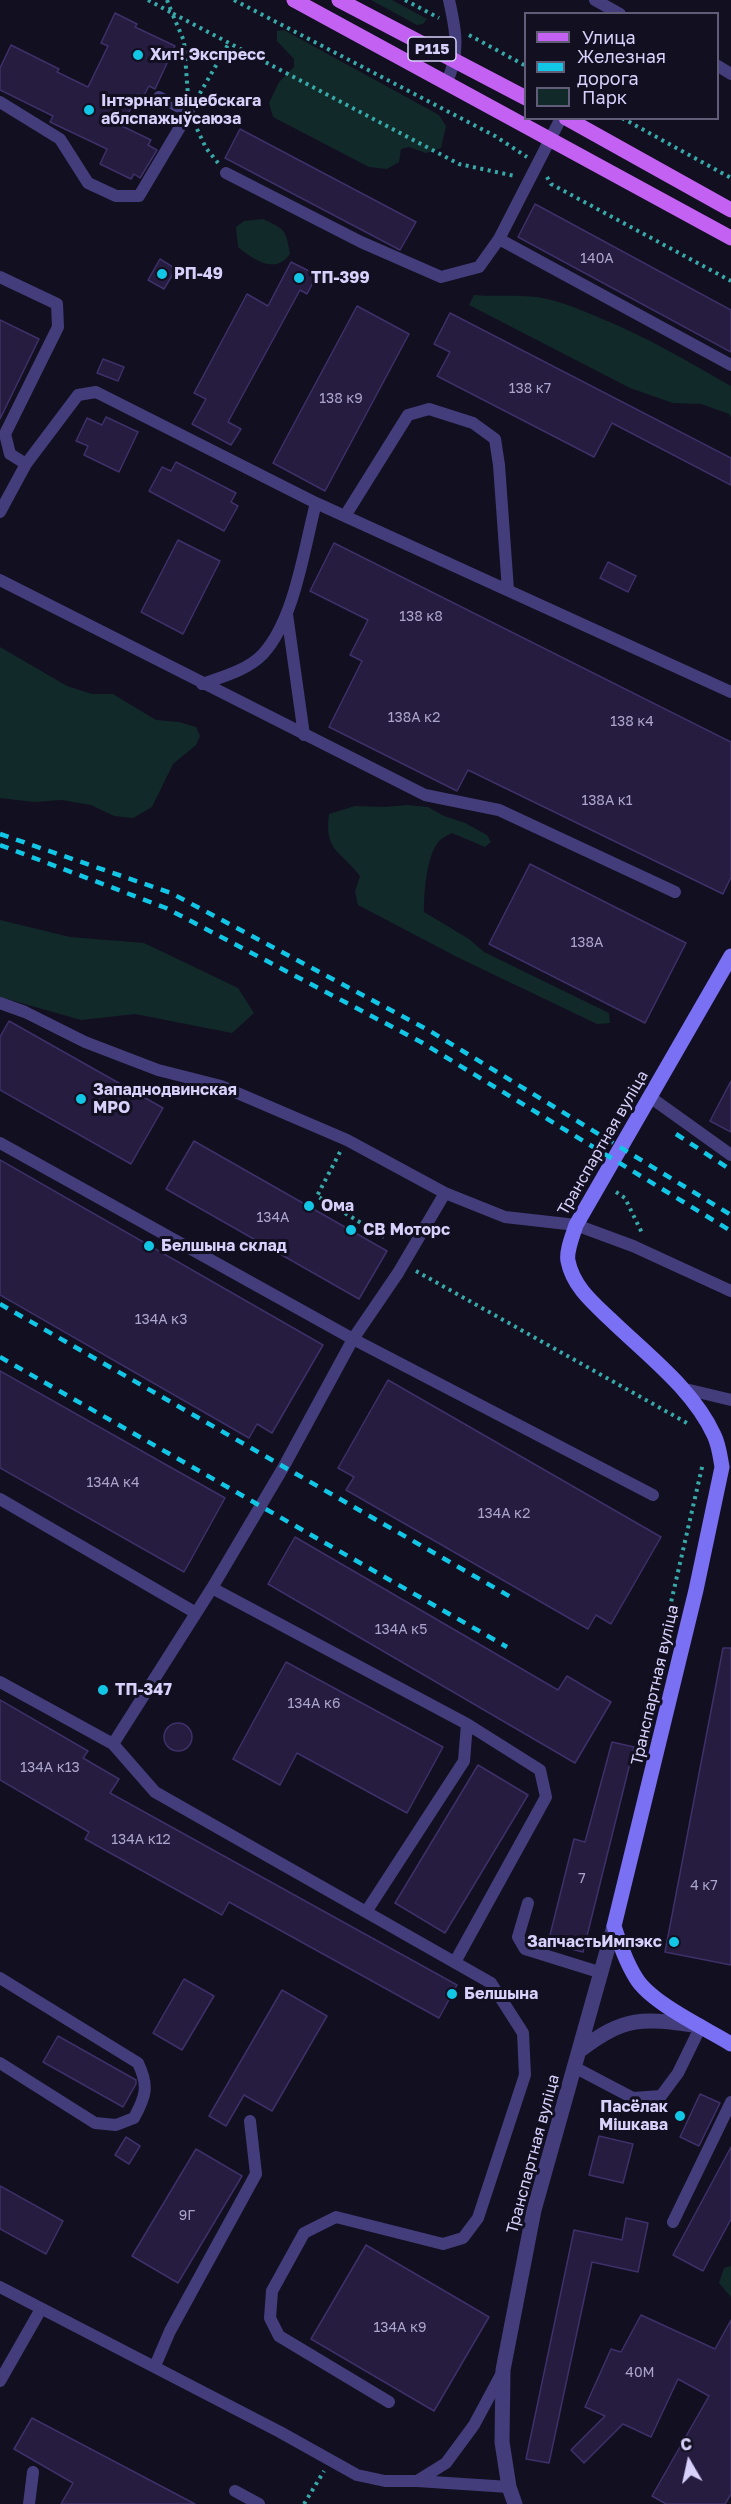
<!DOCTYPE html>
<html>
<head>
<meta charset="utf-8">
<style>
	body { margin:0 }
	#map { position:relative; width:731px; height:2504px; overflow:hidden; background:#120f20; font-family:"Golos Text",sans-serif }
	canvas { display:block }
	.legend { position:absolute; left:524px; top:12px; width:195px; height:108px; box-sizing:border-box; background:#120f20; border:2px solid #615d78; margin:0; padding:8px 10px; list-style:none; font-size:18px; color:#d8d1fb }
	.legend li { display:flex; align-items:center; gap:12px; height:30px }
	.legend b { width:30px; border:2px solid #615d78 }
	.north { position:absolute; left:659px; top:2432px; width:60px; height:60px; -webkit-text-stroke:4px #120f20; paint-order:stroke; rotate:351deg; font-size:16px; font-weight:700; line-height:24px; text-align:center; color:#d8d1fb }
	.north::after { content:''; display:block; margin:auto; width:21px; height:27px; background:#d8d1fb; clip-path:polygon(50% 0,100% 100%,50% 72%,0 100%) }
</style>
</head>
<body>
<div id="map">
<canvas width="731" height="2504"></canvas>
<ul class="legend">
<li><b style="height:8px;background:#c361f2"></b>Улица</li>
<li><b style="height:8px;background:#12c6e6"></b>Железная дорога</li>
<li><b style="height:16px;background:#122929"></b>Парк</li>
</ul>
<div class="north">С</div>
</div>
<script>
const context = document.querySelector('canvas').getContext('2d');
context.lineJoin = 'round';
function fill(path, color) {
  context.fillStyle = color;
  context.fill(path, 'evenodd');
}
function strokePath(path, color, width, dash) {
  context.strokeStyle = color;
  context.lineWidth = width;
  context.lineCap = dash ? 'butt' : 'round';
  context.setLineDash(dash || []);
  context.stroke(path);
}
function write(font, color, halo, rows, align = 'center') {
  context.font = font + ' "Golos Text",sans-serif';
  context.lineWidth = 6;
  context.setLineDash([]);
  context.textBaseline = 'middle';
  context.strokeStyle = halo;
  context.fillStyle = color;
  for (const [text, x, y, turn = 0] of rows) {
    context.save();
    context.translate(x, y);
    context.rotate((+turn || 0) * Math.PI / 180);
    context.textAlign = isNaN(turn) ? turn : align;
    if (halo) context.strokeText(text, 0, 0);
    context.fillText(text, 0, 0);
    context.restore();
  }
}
const green = new Path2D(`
	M371 0H392L427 19 423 24 417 25Z
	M284 30 439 115 446 126 441 148 426 153 409 147 401 149 399 162 387 169 369 167 273 117 269 103 279 82 294 67V59L277 41V31Z
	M263 219C285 229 286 230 290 254 275 275 254 260 238 247L236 227 244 221Z
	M474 295C497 297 520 294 543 298 563 302 581 310 600 318 647 337 687 361 731 386V417L729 414 701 404 673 403 630 388 469 305Z
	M0 647 67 686 92 694H113L156 720 179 722 196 727 200 736 196 745 173 764 152 807 133 818 114 816 91 805 62 800 34 802 0 798Z
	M406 805 428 807 444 816 465 823 487 835 491 842 485 847 452 833C448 835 442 838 439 841 426 857 424 893 424 912L469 939 484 952 609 1013 610 1023 597 1024 459 958 358 905 355 892 360 876C340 850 324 851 329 814L355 806 385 807Z
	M0 920 70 937 144 943 238 988 254 1013 232 1033 135 1014 81 1020 0 997Z
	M731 2266V2297L719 2283 724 2268Z`);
const building = new Path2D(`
	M115 13 137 24 135 27 175 46 155 89 149 86 143 97 138 94 122 126 151 140 148 145 157 150 140 178 134 174 131 179 100 164 107 149 50 122 53 116 0 90V68L11 45 59 69 57 72 88 87 108 46 101 43Z
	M240 129 416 222 400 250 225 158Z
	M535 204 731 310V352L518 237Z
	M160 259 176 269 164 289 148 280Z
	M291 262 317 275 307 294 300 290 228 422 241 429 231 445 192 424 206 399 194 393 247 294 268 306Z
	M357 306 409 334 325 491 273 463Z
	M450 313 731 458V485L612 423 594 457 437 376 450 352 434 344Z
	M0 320 39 339 0 419Z
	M103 359 124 367 118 381 97 373Z
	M106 417 138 432 119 472 84 455 88 446 76 441 87 418 102 425Z
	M176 462 236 493 231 502 238 506 224 531 149 491 162 467 171 471Z
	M178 540 220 561 183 634 141 612Z
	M334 543 731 742V877L723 894 468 770 457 791 329 727 362 661 350 655 368 620 310 591Z
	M608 562 636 576 628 592 600 578Z
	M530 864 686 943 645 1023 489 944Z
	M9 1021 163 1108 131 1164 0 1090V1037Z
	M731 1081V1132L710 1121Z
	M194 1141 387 1251 359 1299 166 1189Z
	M0 1160 323 1345 272 1433 257 1424 249 1438 0 1295Z
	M0 1371 225 1498 184 1572 0 1468Z
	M388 1380 661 1537 611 1624 596 1615 588 1629 346 1490 354 1477 338 1468Z
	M295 1537 558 1690 567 1676 611 1702 575 1763 268 1584Z
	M723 1648H731V1965L665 1952Z
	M286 1662 443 1747 407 1813 297 1753 280 1785 233 1759Z
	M0 1700 88 1751 83 1758 119 1779 110 1793 457 1985 439 2018 229 1902 222 1915 85 1839 89 1832 0 1780Z
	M164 1737a14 14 0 1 1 28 0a14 14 0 1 1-28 0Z
	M612 1742 634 1747 583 1952 548 1943 574 1839 585 1842Z
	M478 1765 528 1795 445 1933 395 1903Z
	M184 1979 214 1996 182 2050 153 2033Z
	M282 1990 327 2016 272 2111 244 2095 226 2126 209 2116Z
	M58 2036 136 2080V2084L123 2107 43 2062Z
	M700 2094 720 2103 699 2146 680 2137Z
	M599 2136 633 2144 623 2183 589 2175Z
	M126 2137 140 2146 129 2164 115 2155Z
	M731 2147V2219L703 2271 673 2255Z
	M196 2149 242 2176 178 2283 132 2256Z
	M0 2186 63 2221 46 2254 0 2229Z
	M626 2218 648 2223 638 2272 592 2262 549 2463 526 2459 574 2230 622 2240Z
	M366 2245 489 2317 434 2411 311 2339Z
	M641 2315 715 2349 731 2320V2494L725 2504H666L652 2496 709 2396 678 2379 651 2437 623 2424 584 2463 571 2450 605 2416 585 2407 611 2349 621 2352Z
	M32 2418 195 2504H61L73 2483 14 2449Z`);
const path = new Path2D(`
	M148 0 172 13 184 41 188 96
	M167 0 172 13 459 164 515 176
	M234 0 495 136 527 157
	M405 0 439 18
	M469 35 526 66
	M196 100 229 43
	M622 118 731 178
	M197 129 206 148 218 163
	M547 177 551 184 731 281
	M340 1152 317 1196 384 1237
	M616 1192 625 1198 642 1233
	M416 1271 687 1423
	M641 1733 703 1463
	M304 2504 324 2471`);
const service = new Path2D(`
	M595 0 620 14
	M718 66 731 74
	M447 82C460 51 456 31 449 0
	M0 102 60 139 88 183 116 196H139L189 112 159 97
	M226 173 361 242 441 277 479 267 499 239 561 118
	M499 239 731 365
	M0 277 57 304 58 327 5 434 10 454 26 464
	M0 512 26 464 78 395 96 392 316 503 731 692
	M345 516 408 415 429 409 473 423 495 439 499 465 508 590
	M0 580 425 795 499 810 675 892
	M287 614 304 735
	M202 684C222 677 248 670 263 654 295 619 304 548 316 503
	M0 1003 25 1012 85 1042 158 1070 221 1086 347 1140 445 1193 505 1217 576 1225 633 1246 731 1291
	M650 1097 731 1155
	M0 1143 353 1339 653 1495
	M681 1388 731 1400
	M0 1499 196 1613
	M0 1682 113 1744 155 1792 491 1983 523 2033 525 2075 478 2218 463 2238 443 2244 336 2217 304 2233 272 2291 270 2318 279 2336 389 2402
	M113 1744 212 1588
	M528 1903 518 1937 525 1949 602 1973
	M366 1912 464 1761 467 1724 212 1588 283 1468 353 1339 398 1273 445 1193
	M455 1962 546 1797 540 1770 467 1724
	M0 1978 138 2063C149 2086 146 2096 134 2118L116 2125 95 2123 0 2063
	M574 2067 633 2098 661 2096 678 2073 701 2026
	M673 2222 731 2102
	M0 2287 280 2432 357 2475 385 2481H417L446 2463 474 2425 503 2371
	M155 2366 170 2331 256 2174 250 2121
	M0 2381 41 2309
	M417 2481 509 2487
	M235 2491 259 2504
	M29 2504 33 2472`);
const minor = new Path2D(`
	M579 2051C626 2015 643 2018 700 2026
	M515 2504 509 2487 502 2442 503 2370 534 2210 614 1926`);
const secondary = new Path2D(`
	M731 956 576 1225C573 1235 566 1251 568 1261 573 1286 592 1302 610 1319 646 1354 693 1389 714 1435 719 1445 720 1456 722 1467L696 1590 614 1926C620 1944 626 1962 636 1978 651 2003 705 2028 731 2044`);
const primary = new Path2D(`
	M294 0 731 238
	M339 0 526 98
	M566 118 731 210`);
const rail = new Path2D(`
	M0 834 171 893 430 1031 731 1215
	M0 845 166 908 421 1042 731 1231
	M676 1134 731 1170
	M0 1304 516 1600
	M0 1357 507 1647`);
const markers = [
	[138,55,6,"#12c6e6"],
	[89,110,6,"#12c6e6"],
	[162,274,6,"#12c6e6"],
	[299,278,6,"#12c6e6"],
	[81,1099,6,"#12c6e6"],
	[309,1206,6,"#12c6e6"],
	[351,1230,6,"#12c6e6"],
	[149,1246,6,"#12c6e6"],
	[103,1690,6,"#12c6e6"],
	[674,1942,6,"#12c6e6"],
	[452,1994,6,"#12c6e6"],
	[680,2116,6,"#12c6e6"]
];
const numberNames = [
	["140А",597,259],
	["138 к7",530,389],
	["138 к9",341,399],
	["138 к8",421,617],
	["138А к2",414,718],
	["138 к4",632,722],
	["138А к1",607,801],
	["138А",587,943],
	["134А",273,1218],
	["134А к3",161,1320],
	["134А к4",113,1483],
	["134А к2",504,1514],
	["134А к5",401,1630],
	["134А к6",314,1704],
	["134А к13",50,1768],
	["134А к12",141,1840],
	["7",582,1879],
	["4 к7",704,1886],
	["9Г",187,2216],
	["134А к9",400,2328],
	["40М",640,2373]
];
const shields = [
	[432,49,48]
];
const shieldNames = [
	["Р115",432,49]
];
const poiNames = [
	["Хит! Экспресс",150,55],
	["Інтэрнат віцебскага",101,101],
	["аблспажыўсаюза",101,119],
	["РП-49",174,274],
	["ТП-399",311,278],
	["Западнодвинская",93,1090],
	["МРО",93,1108],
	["Ома",321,1206],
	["СВ Моторс",363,1230],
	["Белшына склад",161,1246],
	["ТП-347",115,1690],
	["ЗапчастьИмпэкс",662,1942,"right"],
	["Белшына",464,1994],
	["Пасёлак",668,2107,"right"],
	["Мішкава",668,2125,"right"]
];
const streetNames = [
	["Транспартная вуліца",603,1143,-60],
	["Транспартная вуліца",655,1685,-77],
	["Транспартная вуліца",533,2154,-75]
];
fill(green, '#122929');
fill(building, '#251c3f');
strokePath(building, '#3e3069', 1.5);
strokePath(path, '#37a9a8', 4, [3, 4.5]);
strokePath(service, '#433d7b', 12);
strokePath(minor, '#433d7b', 15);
strokePath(secondary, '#7a70f4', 15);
strokePath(primary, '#c361f2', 15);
strokePath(rail, '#12c6e6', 4.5, [9, 8]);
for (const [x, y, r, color] of markers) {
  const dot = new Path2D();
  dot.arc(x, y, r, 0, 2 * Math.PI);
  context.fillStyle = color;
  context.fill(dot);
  strokePath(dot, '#120f20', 2);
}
write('14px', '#aba4cc', null, numberNames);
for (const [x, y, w] of shields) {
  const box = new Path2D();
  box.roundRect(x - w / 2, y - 12, w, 24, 4.5);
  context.fillStyle = '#120f20';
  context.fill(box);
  strokePath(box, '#d8d1fb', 1.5);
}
write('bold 15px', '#d8d1fb', null, shieldNames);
write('bold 16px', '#d8d1fb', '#120f20', poiNames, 'left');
write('16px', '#d8d1fb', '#120f20', streetNames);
</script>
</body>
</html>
